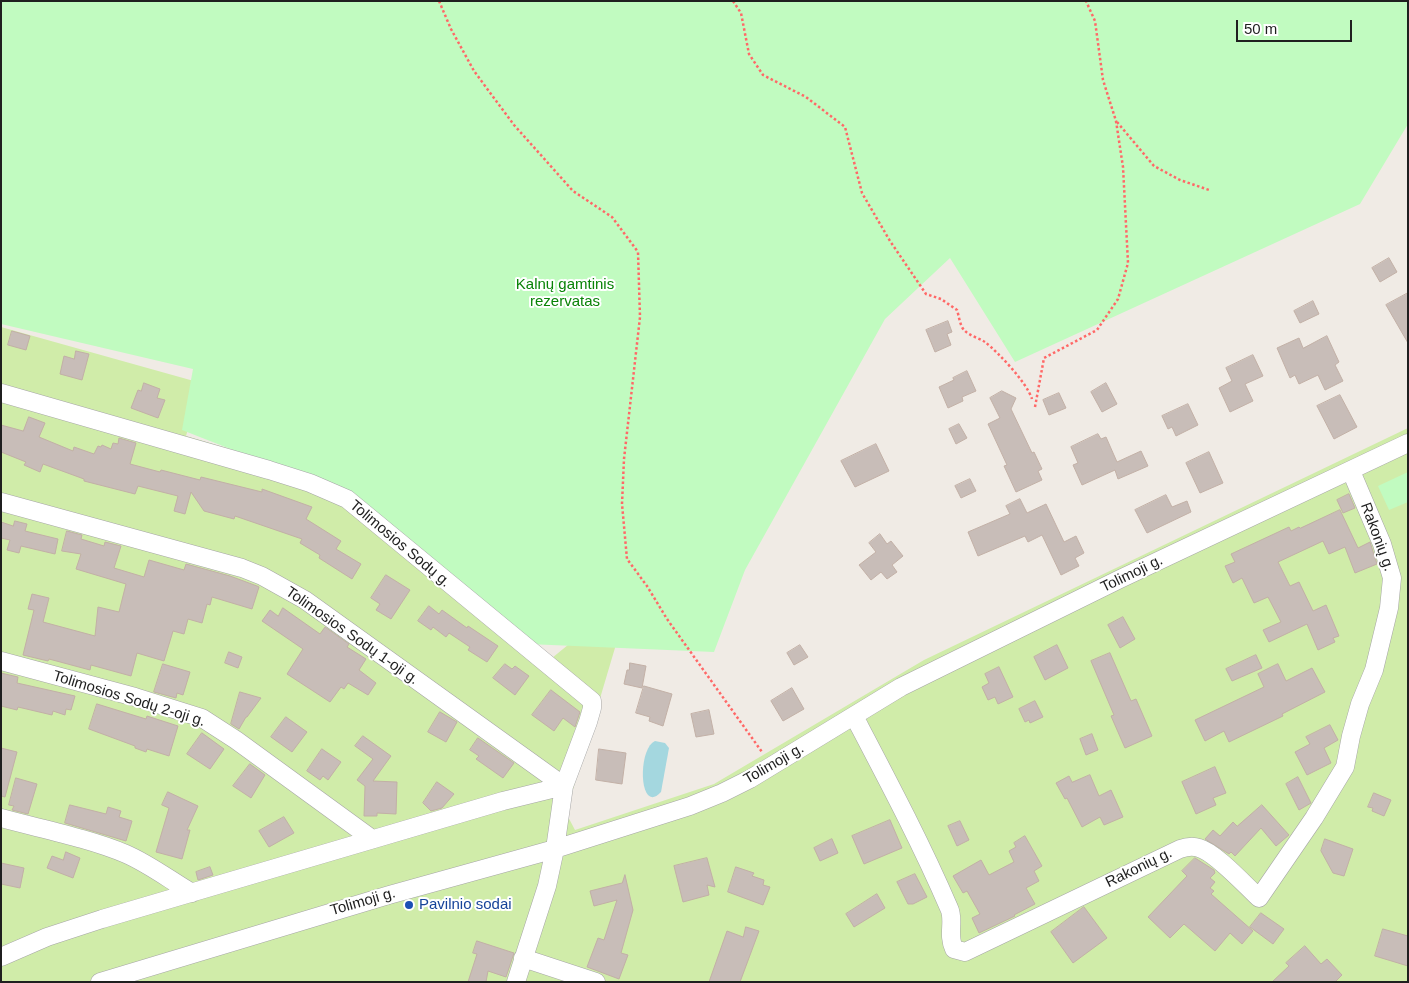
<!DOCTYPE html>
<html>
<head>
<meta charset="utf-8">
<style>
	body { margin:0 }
	#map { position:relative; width:1409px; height:983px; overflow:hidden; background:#f0ebe5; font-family:Arial,sans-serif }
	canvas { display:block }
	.frame { position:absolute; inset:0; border:2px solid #1f1f1f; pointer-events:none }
	.scale { position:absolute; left:1236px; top:20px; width:116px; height:22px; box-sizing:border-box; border:2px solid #1f1f1f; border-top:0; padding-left:6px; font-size:15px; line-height:18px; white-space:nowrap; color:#1f1f1f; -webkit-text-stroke:4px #fff; paint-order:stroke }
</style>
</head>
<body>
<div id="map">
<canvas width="1409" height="983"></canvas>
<div class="frame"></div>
<div class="scale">50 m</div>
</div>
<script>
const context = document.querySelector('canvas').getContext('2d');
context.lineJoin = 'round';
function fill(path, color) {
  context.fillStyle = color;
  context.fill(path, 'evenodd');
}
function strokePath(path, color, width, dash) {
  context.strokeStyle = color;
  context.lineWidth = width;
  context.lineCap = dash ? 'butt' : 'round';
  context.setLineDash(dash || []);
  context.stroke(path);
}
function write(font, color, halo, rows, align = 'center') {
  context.font = font + ' Arial,sans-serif';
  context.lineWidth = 4;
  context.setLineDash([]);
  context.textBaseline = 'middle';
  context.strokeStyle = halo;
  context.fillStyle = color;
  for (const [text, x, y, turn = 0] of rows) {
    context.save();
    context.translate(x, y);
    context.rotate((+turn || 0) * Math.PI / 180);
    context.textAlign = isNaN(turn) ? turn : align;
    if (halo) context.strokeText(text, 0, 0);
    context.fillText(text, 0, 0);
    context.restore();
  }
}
const grass = new Path2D(`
	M1 327 201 383 186 436 346 483 552 658 596 622 620 631 566 813 575 830 714 784 924 660 1408 428V982H1Z`);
const park = new Path2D(`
	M1 1H1408V124L1360 204 1015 362 950 258 885 319 745 570 714 652 528 644 355 498 182 430 193 369 1 324Z
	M1408 472V502L1389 510 1378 486Z`);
const water = new Path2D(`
	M655 741 665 743 669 748 661 792C639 816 637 749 655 741Z`);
const building = new Path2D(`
	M1389 258 1397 272 1380 282 1372 268Z
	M1408 293V343L1386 305Z
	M1313 301 1319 314 1300 323 1294 311Z
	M948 321 952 332 947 334 951 345 935 352 926 330Z
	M12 331 30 336 26 350 8 345Z
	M1327 336 1339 362 1335 365 1343 381 1325 390 1318 375 1299 384 1295 375 1290 378 1277 348 1299 338 1303 348Z
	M76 351 89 354 82 380 60 374 64 356 74 359Z
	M1253 355 1263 376 1245 384 1253 401 1230 412 1219 388 1232 381 1226 368Z
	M967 371 976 391 962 397 963 401 948 408 939 387 954 380 953 378Z
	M144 383 160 389 157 398 165 400 158 418 131 408 138 390 141 391Z
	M1106 383 1117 404 1102 412 1091 392Z
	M1002 391 1016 398 1011 409 1032 453 1034 452 1042 469 1038 471 1042 480 1016 492 1004 466 1007 465 988 424 1000 418 990 398Z
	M1059 393 1066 408 1049 415 1043 400Z
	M1340 395 1357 427 1334 439 1317 406Z
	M1188 404 1198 425 1176 436 1172 427 1168 429 1162 416Z
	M29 417 45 423 39 437 73 451 74 447 94 454 98 446 101 447 102 445 111 449 113 443 118 444 119 438 136 443 130 464 160 472 161 470 200 480 201 477 262 492V489L312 507 306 519 341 541 336 549 361 564 352 579 319 558 320 555 300 543 302 539 235 516 234 519 204 511 191 492 185 514 174 511 178 496 138 486 135 494 84 481V479L43 464 40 472 24 465 26 462 1 452V425L23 431Z
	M959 424 967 438 956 444 949 429Z
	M1098 434 1101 439 1106 437 1117 462 1141 451 1148 466 1118 479 1115 470 1082 485 1073 465 1078 463 1071 447Z
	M876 444 889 471 855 487 841 461Z
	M1209 452 1223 483 1200 493 1186 463Z
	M970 479 976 491 961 498 955 486Z
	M1349 494 1355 508 1343 513 1337 500Z
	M1166 495 1172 507 1187 501 1191 512 1147 533 1135 510Z
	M1020 499 1027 513 1046 504 1064 542 1076 536 1084 553 1075 558 1079 566 1061 575 1042 535 1028 542 1025 536 978 556 968 532 1010 514 1006 506Z
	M1340 510 1358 548 1370 542 1377 564 1355 573 1345 547 1329 554 1323 541 1278 562 1290 586 1299 582 1313 611 1326 605 1339 636 1333 638 1335 642 1318 650 1307 624 1269 642 1263 630 1281 622 1268 597 1254 603 1242 578 1233 583 1225 566 1235 562 1231 554 1289 527 1291 531 1299 527 1300 528Z
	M15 521 27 524 25 531 58 539 55 554 21 546 19 553 7 550 10 540 1 538V522L13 526Z
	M67 531 82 535 81 539 104 546 105 542 121 546 114 568 144 577 149 560 184 570 186 564 230 576 257 586 259 587 252 609 212 597 210 605 207 604 202 623 188 619 184 634 173 631 164 661 137 653 131 676 91 665 90 670 49 659 48 661 23 655 34 610 28 609 32 594 49 598 43 622 95 636 98 607 119 612 126 584 76 569 81 554 62 551Z
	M880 534 887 544 891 541 903 556 892 565 897 572 887 579 881 572 871 580 859 565 876 552 869 543Z
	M386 575 410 590 391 619 376 610 380 604 371 598Z
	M429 606 439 614 442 610 467 628 468 626 498 646 487 662 468 650 470 647 449 633 446 637 433 627 431 630 418 621Z
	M283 608 320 634 325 627 349 644 347 647 366 659 359 670 376 683 368 695 348 683 344 689 341 687 330 702 287 674 303 649 262 621 270 610 278 616Z
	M1123 617 1135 639 1120 648 1108 625Z
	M800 645 808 657 794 665 787 653Z
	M1057 645 1068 668 1045 680 1034 657Z
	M229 652 242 657 238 668 225 663Z
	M1110 653 1131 701 1136 699 1152 736 1125 748 1111 716 1114 715 1091 661Z
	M1256 655 1262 668 1232 681 1226 669Z
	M630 663 646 666 642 688 624 684 627 670H629Z
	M163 664 190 672 183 695 177 693 176 698 154 692Z
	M505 664 512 669 515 666 529 676 515 695 493 678Z
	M1278 664 1286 681 1312 668 1325 692 1282 714 1283 716 1229 742 1224 731 1205 741 1195 720 1264 687 1258 674Z
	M999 667 1013 697 998 704 995 697 988 700 982 687 989 683 985 674Z
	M1 673 18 677 17 683 75 696 71 710 66 709 65 715 53 711 52 715 18 707 17 710 1 706Z
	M644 686 672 694 663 726 649 721 650 717 636 713Z
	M792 688 804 709 783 721 771 701Z
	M551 690 580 712 575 727 563 718 554 731 532 715Z
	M240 692 261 698 247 717H246L239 729 231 724Z
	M1035 701 1043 717 1030 723 1029 720 1025 722 1019 709Z
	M97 704 146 719 147 716 178 726 169 756 147 749 146 752 135 748V746L89 729Z
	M709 710 714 734 696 737 691 714Z
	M440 712 457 722 446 742 428 732Z
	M286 717 307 732 292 752 271 737Z
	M1330 725 1338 740 1324 748 1331 763 1307 775 1295 752 1310 744 1306 737Z
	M202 733 224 749 210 769 187 754Z
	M1092 734 1098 750 1086 755 1080 739Z
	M363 736 391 756 373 781 397 782 396 814 377 813V816H364L365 786 357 780 373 759 355 746Z
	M478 738 514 763 503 778 476 759 479 756 470 750Z
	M1 748 17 752 5 797 1 796Z
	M322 749 341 762 328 780 323 776 320 780 307 771Z
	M599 749 626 753 622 784 596 780Z
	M250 764 265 775 251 798 233 786Z
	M1215 767 1226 793 1213 798 1216 805 1196 814 1182 782Z
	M1090 775 1099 796 1111 790 1123 817 1104 825 1100 817 1082 827 1067 798 1065 799 1056 783 1069 776 1072 782Z
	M1298 777 1311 803 1299 810 1286 784Z
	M16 778 37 784 28 814 12 810 14 806 9 805Z
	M437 782 454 794 442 808 431 811 423 803Z
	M168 792 198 806 187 830H190L182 859 156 852 169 808 162 805Z
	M1374 793 1391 800 1384 816 1372 811 1373 808 1368 807Z
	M70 805 106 814 108 807 121 811 119 817 132 821 126 841 65 823Z
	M1262 805 1289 835 1276 846 1261 828 1235 856 1231 852 1229 854 1205 839 1213 830 1220 836 1233 822 1237 826Z
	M284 817 294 833 269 847 259 831Z
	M890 820 902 848 864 864 852 836Z
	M960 821 969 840 957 846 948 826Z
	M1025 836 1042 866 1034 871 1039 881 1026 888 1035 904 1014 915 1015 916 979 933 972 918 980 914 967 891 963 893 953 876 981 860 989 875 1014 862 1009 851 1016 847 1014 843Z
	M832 839 838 853 820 861 814 848Z
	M1325 839 1353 849 1344 876 1333 873 1321 851Z
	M66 852 80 858 73 878 47 868 52 856 63 860Z
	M707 858 715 887 707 885 709 895 683 902 674 866Z
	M1195 858 1214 870 1215 873 1210 878 1215 882 1210 888 1214 891 1211 894 1253 931 1242 944 1230 933 1215 951 1184 924 1170 938 1148 917 1187 876 1182 871Z
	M1 863 24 868 20 888 1 884Z
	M210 867 213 875 198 880 196 872Z
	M736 867 754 873 752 876 764 880 763 885 770 887 763 905 728 892Z
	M915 874 927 897 913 904H908L897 882Z
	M625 875 633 910 621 953 628 955 619 979 587 967 598 938 604 940 617 900 594 906 590 891 622 883Z
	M877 894 885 908 854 927 846 914Z
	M1084 907 1107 938 1073 963 1051 932Z
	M1261 913 1284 929 1273 944 1250 927Z
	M746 927 759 931 740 982H709L727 931 743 937Z
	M1383 929 1408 936V966L1375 956Z
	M477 941 514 953 506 977 488 971 486 982H468L477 954 473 953Z
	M1305 946 1321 964 1327 959 1342 975 1335 982H1272L1289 966 1286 963Z`);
const path = new Path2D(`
	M439 1 451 29 474 71 514 125 573 191 612 217 638 252 640 317 624 459 622 504 627 559 647 586 667 619 762 752
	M733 1 741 13 749 54 763 75 806 97 845 127 862 193 890 241 926 294 941 299 957 310C959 316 960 327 965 331 970 336 979 338 985 342 999 353 1027 383 1032 399
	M1117 122 1154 166 1180 180 1209 190
	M1035 407 1044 358 1097 330 1118 299 1128 263 1123 167 1116 121 1103 80 1095 21 1086 1`);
const minor = new Path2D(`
	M1 393 269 470 310 483 347 499 592 701V708L588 722 564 786 555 849 547 886 516 982
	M1 502 242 568 262 576 305 600 564 786
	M1 661 135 697 202 718 236 740 372 839
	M854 716C887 779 921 843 949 908 955 920 947 934 954 949L965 952 1180 849C1186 847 1193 846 1199 848 1215 852 1246 886 1259 898L1314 818 1345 767 1351 736 1360 704 1374 670 1389 608 1392 578 1382 544 1351 471
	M1 818C41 829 88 838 126 854 149 864 170 880 192 893
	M1 957 47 937 102 919 503 801 564 786
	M523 958 596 982
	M100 982 389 895 555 849 690 806 722 793 750 779 901 687 1120 579 1408 443`);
const markers = [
	[409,905,5,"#1a4fb4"]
];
const parkNames = [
	["Kalnų gamtinis",565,285],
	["rezervatas",565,302]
];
const streetNames = [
	["Rakonių g.",1377,537,70],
	["Tolimosios Sodų g.",400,544,40],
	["Tolimoji g.",1132,574,-26],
	["Tolimosios Sodų 1-oji g.",352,636,35],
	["Tolimosios Sodų 2-oji g.",129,699,17],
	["Tolimoji g.",774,764,-30],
	["Rakonių g.",1139,868,-26],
	["Tolimoji g.",363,902,-16]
];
const transitNames = [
	["Pavilnio sodai",419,905]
];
fill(grass, '#d0eca9');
fill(park, '#c1fbc0');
fill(water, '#a4d7df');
fill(building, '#c8bdb8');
strokePath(building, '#c2b0a6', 1);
strokePath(minor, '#a6a6a6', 19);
strokePath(path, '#ff6867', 2.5, [2.5, 2.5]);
strokePath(minor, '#fff', 18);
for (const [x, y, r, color] of markers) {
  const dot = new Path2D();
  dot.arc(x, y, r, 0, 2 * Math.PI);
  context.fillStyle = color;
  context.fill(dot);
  strokePath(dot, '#fff', 2);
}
write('15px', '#098307', '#fff', parkNames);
write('15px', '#1f1f1f', '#fff', streetNames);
write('15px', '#164399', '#fff', transitNames, 'left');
</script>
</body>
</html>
